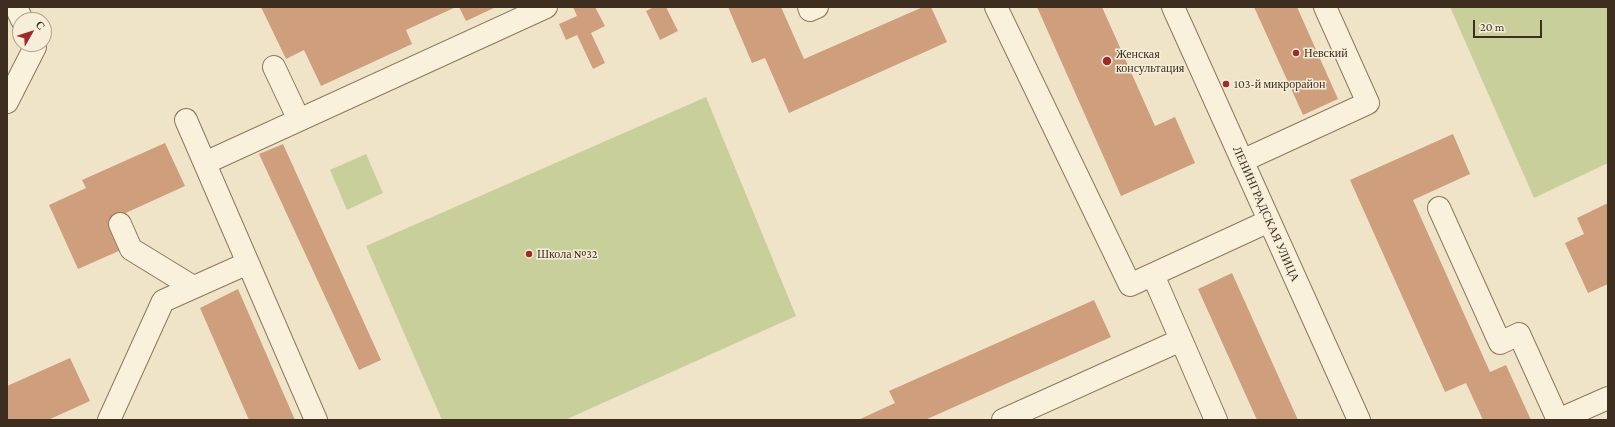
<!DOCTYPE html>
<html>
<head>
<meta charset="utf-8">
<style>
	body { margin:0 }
	#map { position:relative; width:1615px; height:427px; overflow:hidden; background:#f0e4c8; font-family:"Crimson Pro",serif }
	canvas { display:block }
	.frame { position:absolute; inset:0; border:8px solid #3d2e20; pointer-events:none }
	.north { position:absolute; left:12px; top:12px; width:40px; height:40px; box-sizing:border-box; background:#f7eed8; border:1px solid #ada18e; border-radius:50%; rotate:51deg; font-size:11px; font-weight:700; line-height:16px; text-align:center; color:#3d2e20 }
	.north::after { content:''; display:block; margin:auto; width:14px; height:18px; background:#9e2a2b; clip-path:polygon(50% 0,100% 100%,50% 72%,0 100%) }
	.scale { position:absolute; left:1473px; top:20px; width:69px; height:18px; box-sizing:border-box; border:2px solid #3d2e20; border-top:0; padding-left:5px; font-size:12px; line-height:14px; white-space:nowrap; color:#3d2e20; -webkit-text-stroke:3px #f7eed8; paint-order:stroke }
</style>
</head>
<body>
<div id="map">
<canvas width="1615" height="427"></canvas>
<div class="frame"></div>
<div class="north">С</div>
<div class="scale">20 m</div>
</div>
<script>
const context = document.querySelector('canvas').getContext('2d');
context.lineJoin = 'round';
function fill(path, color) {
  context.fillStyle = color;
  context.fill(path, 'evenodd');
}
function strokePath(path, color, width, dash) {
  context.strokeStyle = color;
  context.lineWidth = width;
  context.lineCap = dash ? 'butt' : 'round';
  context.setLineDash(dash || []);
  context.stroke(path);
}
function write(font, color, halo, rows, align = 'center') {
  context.font = font + ' "Crimson Pro",serif';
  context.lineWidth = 3;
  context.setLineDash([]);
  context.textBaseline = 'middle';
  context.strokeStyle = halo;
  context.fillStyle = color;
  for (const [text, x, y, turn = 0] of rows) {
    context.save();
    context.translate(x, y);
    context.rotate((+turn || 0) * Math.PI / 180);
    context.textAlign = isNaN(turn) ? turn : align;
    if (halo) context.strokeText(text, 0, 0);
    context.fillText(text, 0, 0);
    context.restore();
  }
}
const green = new Path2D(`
	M1450 7H1608V163L1534 198Z
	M706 97 796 316 565 420H442L366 246Z
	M366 154 383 193 347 210 330 170Z`);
const building = new Path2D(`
	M261 7H456L406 30 412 44 321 86 304 50 286 59Z
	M459 7H496L466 21Z
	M573 7H595L605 26 591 33 605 63 593 69 577 35 566 40 559 24 577 16Z
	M654 7H666L678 31 660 40 646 11Z
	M728 7H781L804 59 923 7H931L947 42 789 113 765 58 752 63Z
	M1037 7H1102L1155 126 1175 117 1195 163 1121 196Z
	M1254 7H1297L1338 99 1303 115Z
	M1453 134 1470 174 1413 200 1490 372 1506 365 1531 420H1483L1466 383 1445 392 1350 180Z
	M165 143 185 186 108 221 121 250 78 269 49 205 86 188 82 180Z
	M283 144 381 360 359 370 259 154Z
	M1608 203V284L1588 293 1565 243 1584 234 1577 218Z
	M1232 273 1298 420H1257L1198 289Z
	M238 289 295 420H249L200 308Z
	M1094 300 1111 337 925 420H858L895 403 889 391Z
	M70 358 90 401 48 420H7V386Z`);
const minor = new Path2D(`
	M16 7 22 20
	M809 7 810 10 817 7
	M996 7 1130 285 1269 221
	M1173 7 1359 420
	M274 67 299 120
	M7 102 35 47 34 44
	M186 120 316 420
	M1242 161 1368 103 1325 7
	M205 163 546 7
	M1439 208 1500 343 1519 334 1558 420
	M120 224 131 249 193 287
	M1153 275 1216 420
	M109 420 163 301 248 263
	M1003 420 1181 340
	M1558 420 1608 398`);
const markers = [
	[1296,53,4,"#9e2a2b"],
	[1107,61,5,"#9e2a2b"],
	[1226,84,4,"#9e2a2b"],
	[529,254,4,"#9e2a2b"]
];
const poiNames = [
	["Невский",1304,53],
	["Женская",1116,54],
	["консультация",1116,68],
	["103-й микрорайон",1234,84],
	["Школа №32",537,254]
];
const streetNames = [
	["ЛЕНИНГРАДСКАЯ УЛИЦА",1266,214,66]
];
fill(green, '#c9cf9b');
fill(building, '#cf9f7d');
strokePath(minor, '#8d765c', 24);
strokePath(minor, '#faf1dc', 22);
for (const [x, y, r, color] of markers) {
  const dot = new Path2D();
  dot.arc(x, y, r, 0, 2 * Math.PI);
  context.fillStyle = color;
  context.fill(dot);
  strokePath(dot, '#f7eed8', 1.5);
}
write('12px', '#3d2e20', '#f7eed8', poiNames, 'left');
write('12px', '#3d2e20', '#f7eed8', streetNames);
</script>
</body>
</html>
